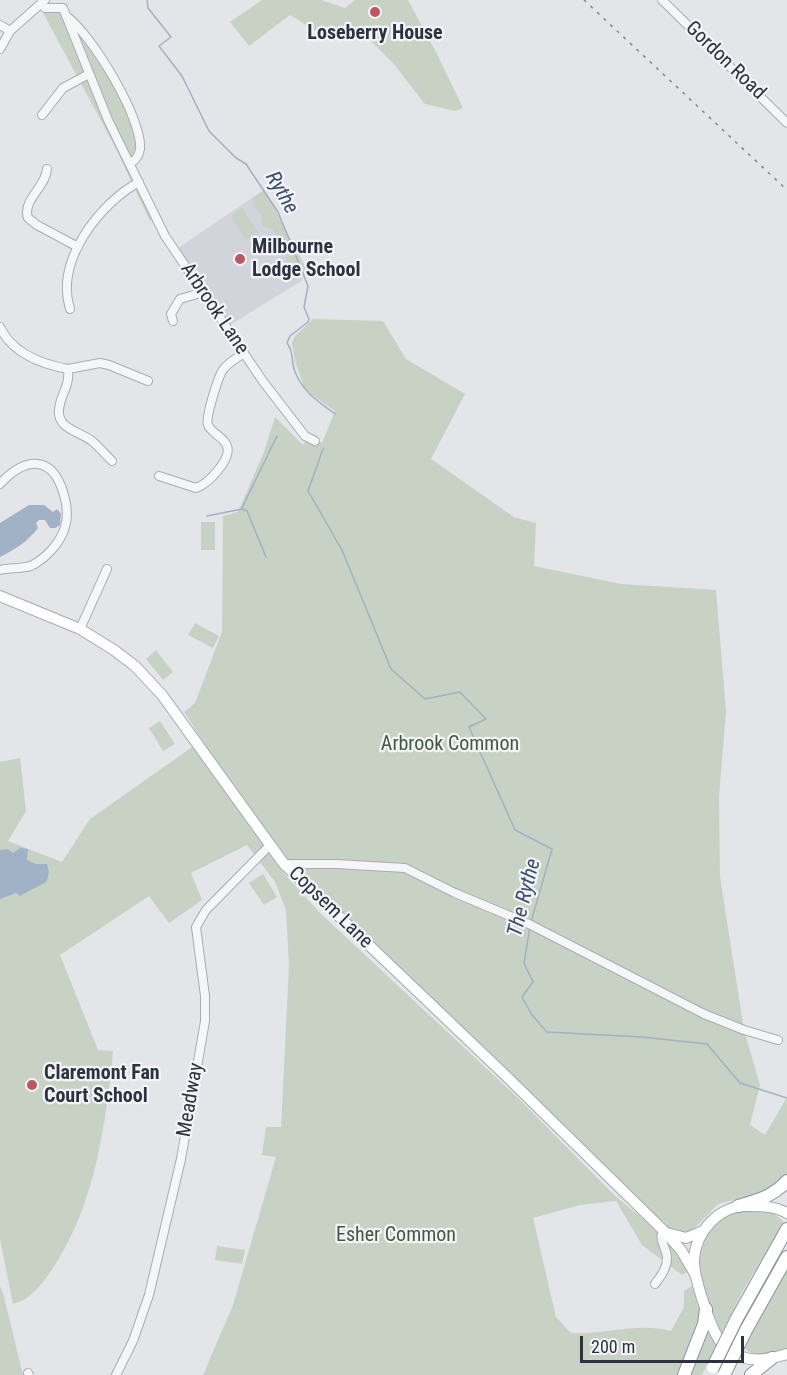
<!DOCTYPE html>
<html>
<head>
<meta charset="utf-8">
<style>
	body { margin:0 }
	#map { position:relative; width:787px; height:1375px; overflow:hidden; background:#e3e5e9; font-family:"Roboto Condensed",sans-serif }
	canvas { display:block }
	.scale { position:absolute; left:580px; top:1336px; width:164px; height:27px; box-sizing:border-box; border:3px solid #2c3240; border-top:0; padding-left:8px; font-size:18px; line-height:21px; white-space:nowrap; color:#2c3240; -webkit-text-stroke:4px #f2f4f7; paint-order:stroke }
</style>
</head>
<body>
<div id="map">
<canvas width="787" height="1375"></canvas>
<div class="scale">200 m</div>
</div>
<script>
const context = document.querySelector('canvas').getContext('2d');
context.lineJoin = 'round';
function fill(path, color) {
  context.fillStyle = color;
  context.fill(path, 'evenodd');
}
function strokePath(path, color, width, dash) {
  context.strokeStyle = color;
  context.lineWidth = width;
  context.lineCap = dash ? 'butt' : 'round';
  context.setLineDash(dash || []);
  context.stroke(path);
}
function write(font, color, halo, rows, align = 'center') {
  context.font = font + ' "Roboto Condensed",sans-serif';
  context.lineWidth = 4.5;
  context.setLineDash([]);
  context.textBaseline = 'middle';
  context.strokeStyle = halo;
  context.fillStyle = color;
  for (const [text, x, y, turn = 0] of rows) {
    context.save();
    context.translate(x, y);
    context.rotate((+turn || 0) * Math.PI / 180);
    context.textAlign = isNaN(turn) ? turn : align;
    if (halo) context.strokeText(text, 0, 0);
    context.fillText(text, 0, 0);
    context.restore();
  }
}
const built = new Path2D(`
	M259 193 303 280 230 325 178 248Z`);
const green = new Path2D(`
	M262 0H321L345 8 355 0H408L437 54 463 108 455 111 425 104 393 63 371 41 355 36H324L290 15 249 46 230 22Z
	M50 10 59 12 83 36 123 102 137 144V151L132 158 152 218 150 221 114 145 42 11Z
	M264 190 271 201 309 274 294 279 285 272 288 267 282 244 272 229 262 226V215L254 207 253 198Z
	M242 208 258 232 246 240 231 216Z
	M313 319 383 321 406 359 465 394 431 459 514 517 536 523 534 566 621 584 716 590 726 711 719 797 720 877 744 1030 760 1085 750 1125 765 1135 787 1097V1175L783 1180 765 1192 718 1204 691 1232H670L303 879 258 827 184 712 195 703 222 632 223 516 238 512 264 452 275 417 303 445 309 436 322 443 335 411 305 390 295 361 292 343 295 336Z
	M201 522H215V550H201Z
	M195 623 219 636 213 648 188 635Z
	M156 650 173 672 163 680 146 659Z
	M160 721 175 744 163 751 149 728Z
	M195 745 260 836 282 871 319 912 518 1098 613 1194 662 1235 689 1271 682 1275 642 1245 616 1201 580 1205 533 1218 556 1317 571 1333C604 1335 639 1322 671 1331L684 1307V1291L692 1286 702 1319 679 1375H203L233 1305 276 1157 262 1155 266 1127H281L289 966 286 910 275 882 247 845 191 873 202 900 169 923 149 896 60 955 98 1050 113 1051C106 1122 96 1198 58 1260 50 1273 41 1287 29 1296 25 1300 18 1302 13 1304L0 1239V762L20 758 26 811 8 841 62 862 90 819Z
	M263 874 277 897 264 905 249 883Z
	M738 1210H770L784 1222 741 1294 722 1332 717 1328 701 1282 697 1256 701 1242 717 1221Z
	M217 1246 245 1250 242 1264 215 1260Z
	M787 1269V1349L754 1355 744 1348Z
	M0 1286 3 1293 23 1375H0Z
	M708 1321 717 1344 702 1375H690L703 1343Z`);
const water = new Path2D(`
	M29 505H44L53 512 57 509 61 514 60 525 55 528H50L45 520H39L36 523 38 528C27 542 16 549 0 557V523Z
	M20 848 28 849 27 860 36 864H47L49 872 47 881C38 888 30 889 20 896L16 893 0 899V850L8 849 13 853Z`);
const stream = new Path2D(`
	M147 0 148 8 171 37 159 46 182 76 209 131 236 158 246 164 278 212 308 286 304 307 309 319 308 322 290 336 287 343C295 353 290 362 296 374 304 393 318 401 335 414
	M323 449 308 491 342 550 391 669 425 699 460 692 486 719 469 727 515 830 552 849 531 922
	M242 508 277 436
	M207 516 242 509 247 511 266 557
	M530 927 524 963 533 982 522 997 532 1015 547 1032 642 1037 707 1044 740 1083 787 1098`);
const minor = new Path2D(`
	M662 0 787 123
	M41 3 45 8H63L108 120 165 236 262 380 305 436 315 441
	M66 16C91 33 143 119 140 149 139 157 135 160 130 164
	M0 25 10 31
	M0 49 10 31 45 0
	M42 115 63 88 89 74
	M47 169C46 187 22 200 28 218L37 225 78 247
	M70 309C55 261 99 204 139 182
	M173 321 171 314 180 299 204 292
	M0 327C12 353 41 364 68 369
	M112 461C105 454 99 447 92 441 81 432 57 429 59 410 60 394 70 388 68 369L100 363 109 365 148 381
	M159 476 196 488C208 484 232 459 227 446 224 437 212 434 208 425 205 417 218 379 222 371 227 363 237 358 244 353
	M0 484C26 456 53 455 64 495 67 505 68 517 65 527 61 541 49 555 36 563 27 570 11 567 0 570
	M80 629 107 569
	M284 864H336L405 868 455 893 529 924 704 1014 744 1030 778 1040
	M655 1284C660 1277 667 1269 667 1258 667 1248 658 1240 663 1230
	M28 1373 29 1375
	M116 1375 133 1341 149 1295 181 1159 205 1021V996L196 927 206 910 270 845`);
const major = new Path2D(`
	M0 596 80 629 114 650 135 666 162 695 284 864 505 1075 663 1230 681 1250 695 1274
	M787 1213C774 1206 762 1206 747 1206 719 1206 696 1231 694 1259 693 1276 710 1327 720 1341 726 1348 734 1354 742 1357 755 1362 774 1358 787 1354
	M667 1233 686 1238 703 1231`);
const highway = new Path2D(`
	M738 1206C758 1200 772 1197 787 1181
	M736 1320 787 1229
	M746 1330 787 1257
	M684 1375 704 1324 706 1309
	M751 1375 772 1358`);
const rail = new Path2D(`
	M584 0 787 190`);
const highwayBridge = new Path2D(`
	M713 1367 736 1320
	M724 1375 746 1330`);
const markers = [
	[375,12,6,"#c1555f"],
	[240,259,6,"#c1555f"],
	[32,1085,6,"#c1555f"]
];
const poiNames = [
	["Loseberry House",375,34,"center"],
	["Milbourne",252,248],
	["Lodge School",252,271],
	["Claremont Fan",44,1074],
	["Court School",44,1097]
];
const streetNames = [
	["Gordon Road",725,61,44],
	["Arbrook Lane",214,309,56],
	["Copsem Lane",330,908,44],
	["Meadway",191,1100,-80]
];
const parkNames = [
	["Arbrook Common",450,745],
	["Esher Common",396,1236]
];
const waterNames = [
	["Rythe",281,193,60],
	["The Rythe",525,898,-76]
];
fill(built, '#d1d4db');
fill(green, '#c7d2c5');
fill(water, '#a1b1c6');
strokePath(stream, '#a1b1c6', 1.5);
strokePath(minor, '#a8acb3', 10);
strokePath(major, '#a3a9b4', 12);
strokePath(highway, '#8b929f', 14);
strokePath(minor, '#f5f6f8', 8);
strokePath(major, '#fff', 10);
strokePath(highway, '#fff', 12);
strokePath(rail, '#7d8491', 1.5, [3, 6]);
strokePath(highwayBridge, '#8b929f', 14, []);
strokePath(highwayBridge, '#fff', 12);
for (const [x, y, r, color] of markers) {
  const dot = new Path2D();
  dot.arc(x, y, r, 0, 2 * Math.PI);
  context.fillStyle = color;
  context.fill(dot);
  strokePath(dot, '#f2f4f7', 2);
}
write('bold 20px', '#2c3240', '#f2f4f7', poiNames, 'left');
write('20px', '#2c3240', '#f2f4f7', streetNames);
write('20px', '#3f5a3b', '#f2f4f7', parkNames);
write('italic 21px', '#3a4f70', '#f2f4f7', waterNames);
</script>
</body>
</html>
